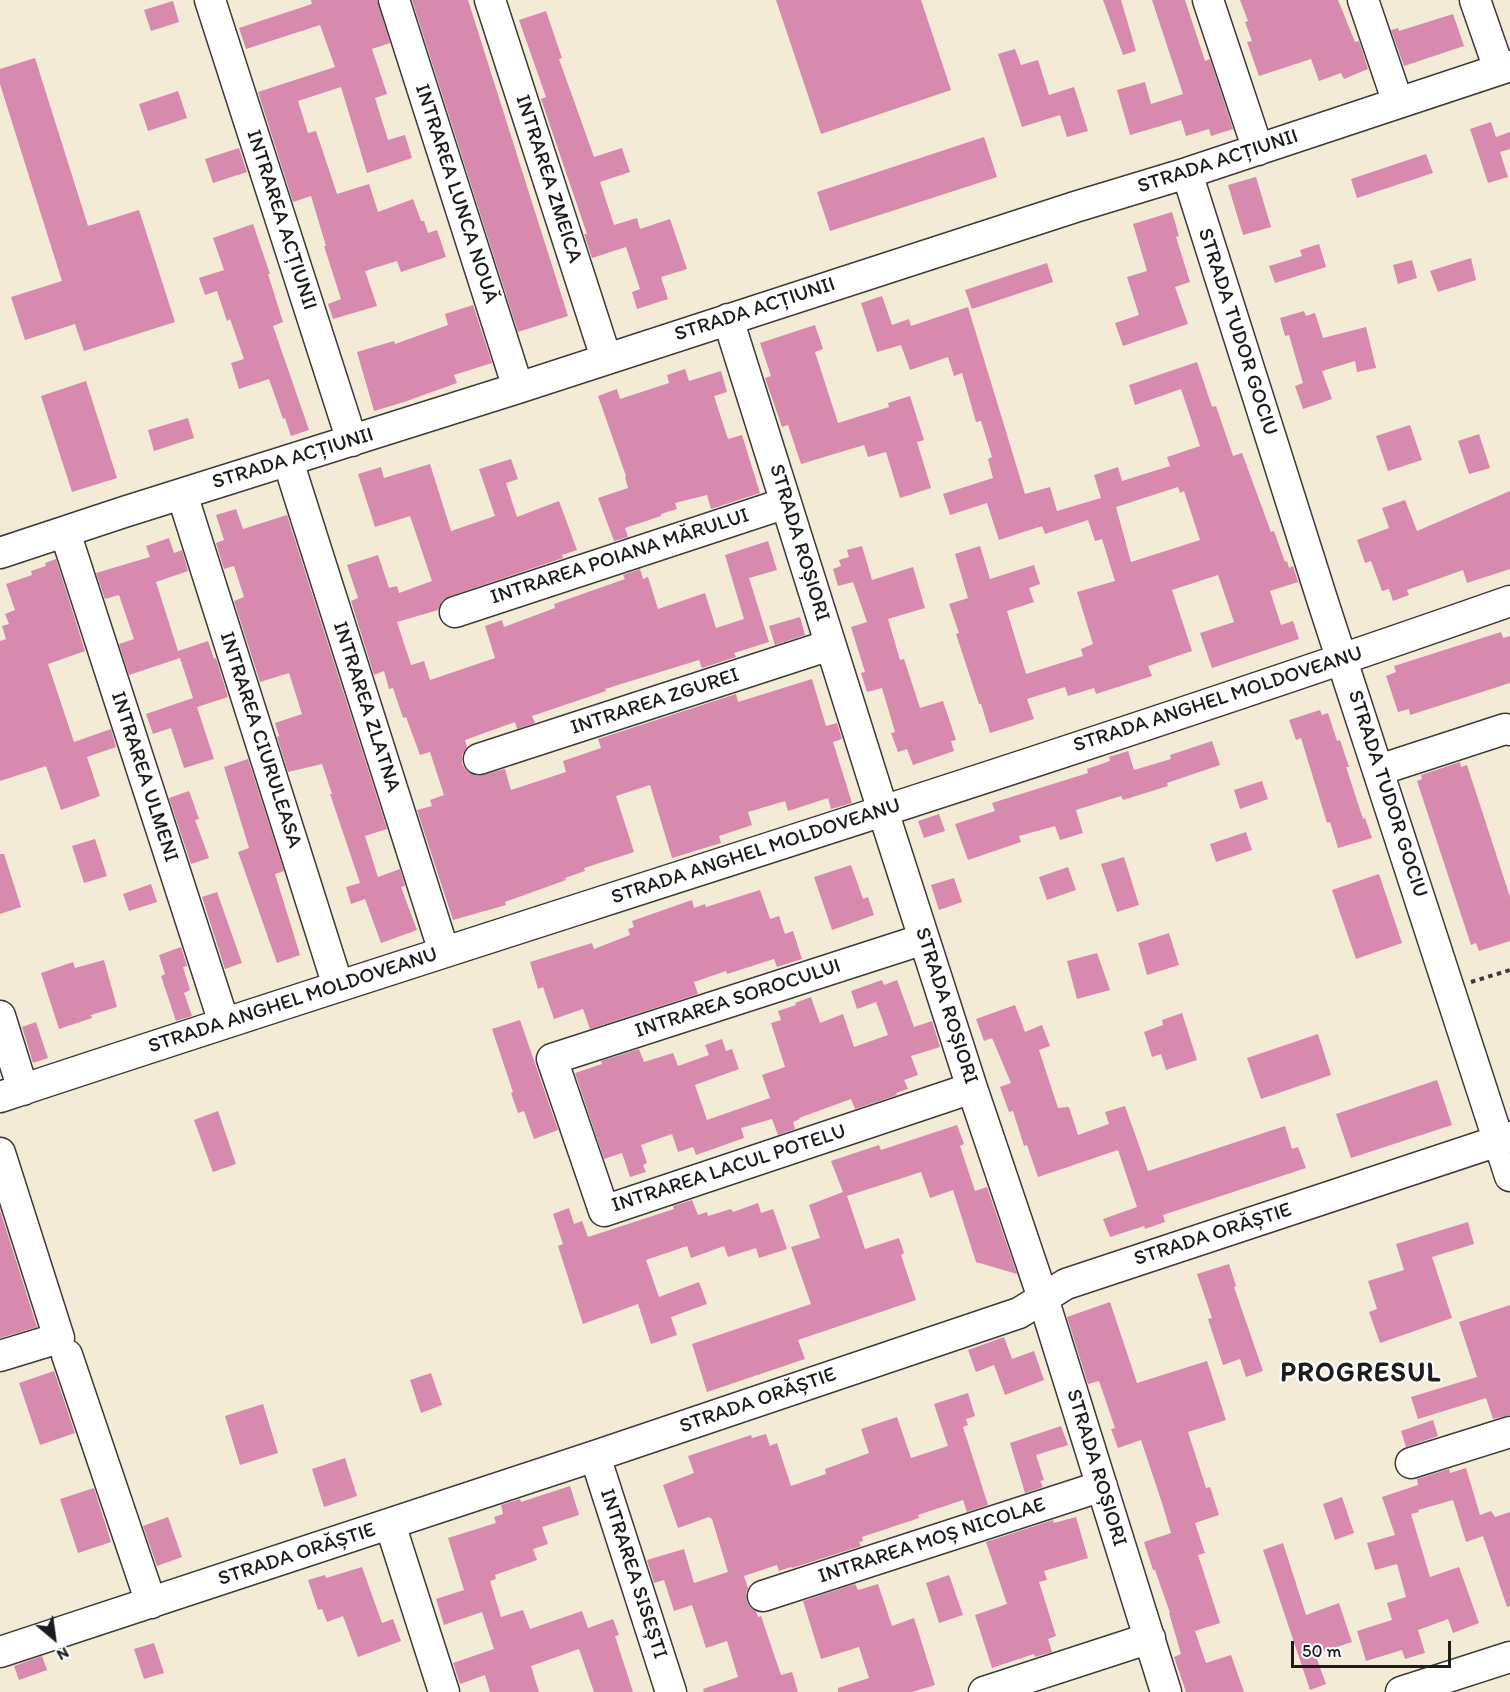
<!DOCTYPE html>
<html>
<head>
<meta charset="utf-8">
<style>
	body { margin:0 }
	#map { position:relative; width:1510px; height:1692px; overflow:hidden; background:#f4ebd6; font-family:Itim,sans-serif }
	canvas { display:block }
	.north { position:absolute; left:24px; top:1608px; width:60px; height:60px; -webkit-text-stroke:4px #fff; paint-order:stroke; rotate:151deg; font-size:16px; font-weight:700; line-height:24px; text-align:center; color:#1c1c1c }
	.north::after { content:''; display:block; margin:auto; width:21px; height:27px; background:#1c1c1c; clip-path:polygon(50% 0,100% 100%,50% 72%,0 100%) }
	.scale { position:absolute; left:1291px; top:1641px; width:160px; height:27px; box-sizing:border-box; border:3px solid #1c1c1c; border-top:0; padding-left:8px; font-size:18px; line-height:21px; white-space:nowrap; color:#1c1c1c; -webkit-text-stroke:4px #fff; paint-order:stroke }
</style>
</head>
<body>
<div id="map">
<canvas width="1510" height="1692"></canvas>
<div class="north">N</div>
<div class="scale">50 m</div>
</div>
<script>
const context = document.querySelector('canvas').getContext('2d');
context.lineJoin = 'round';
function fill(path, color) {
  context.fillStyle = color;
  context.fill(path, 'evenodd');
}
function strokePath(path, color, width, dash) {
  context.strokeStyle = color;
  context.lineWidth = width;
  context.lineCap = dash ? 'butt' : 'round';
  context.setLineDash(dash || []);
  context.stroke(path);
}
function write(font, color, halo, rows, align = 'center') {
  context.font = font + ' Itim,sans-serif';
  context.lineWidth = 4.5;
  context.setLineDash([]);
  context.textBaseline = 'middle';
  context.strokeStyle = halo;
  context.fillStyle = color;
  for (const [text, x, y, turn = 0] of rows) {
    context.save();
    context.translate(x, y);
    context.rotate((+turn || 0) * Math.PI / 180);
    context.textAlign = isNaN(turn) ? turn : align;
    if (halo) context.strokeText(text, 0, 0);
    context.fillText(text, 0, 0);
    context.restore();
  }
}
const building = new Path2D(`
	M311 0H377L390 43 372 49 387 94 375 98 388 140 405 135 412 158 367 173 341 87 298 101 308 133 316 131 337 194 369 184 378 212 413 199 421 221H424L428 233 437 230 446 257 401 272 397 261 365 271 377 306 333 319 328 304 341 299 324 246H326L311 196 293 202 258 92 335 67 320 25 246 49 239 28 312 4Z
	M412 0H468L568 316 518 332Z
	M776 0H921L951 90 821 134Z
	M1103 0H1121L1136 51 1123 55Z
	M1152 0H1185L1205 61 1210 59 1233 129 1211 136 1209 129 1186 136 1181 120 1130 135 1117 90 1145 82 1151 104 1183 94Z
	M1240 0H1338L1355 42 1359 41 1368 69 1344 79 1341 73 1319 81 1311 59 1259 76 1247 42 1252 41 1245 22 1248 21Z
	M173 1 179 22 151 31 144 10Z
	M546 11 562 58 559 59 594 157 622 148 630 172 600 182 614 225 637 218 640 229 670 219 687 269 661 277 668 299 637 309 632 292 640 289 626 247 592 258 584 234H587L541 99 546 97 519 20Z
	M1453 14 1464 46 1404 66 1391 30 1398 28 1399 31Z
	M1015 49 1021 65 1038 60 1049 95 1074 87 1088 131 1067 137 1060 115 1022 127 998 54Z
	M35 58 88 226 139 210 175 322 84 351 75 324 25 340 11 297 62 281 0 84V69Z
	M178 91 187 118 148 131 139 104Z
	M1491 122 1496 137 1510 132V149L1500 152 1508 177 1488 183 1470 129Z
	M984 137 997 177 830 231 817 192Z
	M239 148 247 172 213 183 205 159Z
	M1426 154 1433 173 1357 198 1351 179Z
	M1256 177 1271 227 1243 235 1228 185Z
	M1172 212 1179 236 1176 237 1190 282 1175 287 1188 324 1123 346 1115 323 1139 315 1127 277 1147 271 1133 224Z
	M253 224 270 274H268L283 322 273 326 309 430 291 436 285 418 283 419 269 379 239 389 231 363 244 359 230 319 227 321 217 291 205 295 199 278 224 270 213 238Z
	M1319 244 1326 267 1275 283 1269 266 1302 256 1300 250Z
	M1471 258 1476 280 1438 292 1430 271Z
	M1412 260 1417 278 1398 284 1393 265Z
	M1047 263 1053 282 972 309 965 290Z
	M882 296 892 325 909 319 911 326 968 307 1025 494 1050 487 1057 511 1101 498 1094 475 1118 467 1122 481 1170 466 1167 457 1200 446 1181 389 1135 405 1129 385 1197 362 1212 407 1216 406 1233 456 1242 453 1271 532 1274 531 1285 562 1287 561 1289 568 1293 566 1298 582 1270 591 1281 625 1293 621 1299 639 1212 668 1200 633 1234 622 1218 575 1172 590 1192 651 1148 666 1152 676 1096 694 1094 688 1068 696 1065 687 1027 699 1034 719 990 733 981 704H979L956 634 959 633 949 604 968 598 955 554 980 546 990 579 1034 565 1040 584 1029 588 1034 602 1007 611 1026 674 1083 656 1081 649 1093 644 1077 592 1115 581 1102 539 1095 541 1088 520 1045 534 1042 526 999 540 987 503 950 515 943 494 993 478 988 459 992 457 981 421 976 422 962 373 954 376 948 357 910 370 901 345 877 352 861 303ZM1178 487 1180 493 1184 491 1200 540 1131 562 1116 507Z
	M473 305 492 363 454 375 457 383 404 402 374 411 357 352 394 341 395 344 448 325 445 314Z
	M1304 311 1306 316 1315 313 1323 338 1366 327 1376 368 1357 372 1355 361 1322 371 1332 399 1303 409 1295 386 1303 383 1289 335 1285 336 1280 318Z
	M815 325 823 349 815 352 838 423 889 407 888 403 910 396 924 440 917 442 931 488 900 498 886 452 868 457 864 445 801 464 788 425 782 427 765 378 771 376 760 343Z
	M685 369 689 381 721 371 727 392 714 396 728 439 742 435 760 493 711 509 707 495 675 503 677 509 661 514V516L625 528 628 537 614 541 598 498 628 488 625 477 626 476 598 396 617 389 620 399 669 383 667 375Z
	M86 381 117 478 72 492 41 396Z
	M188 418 194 438 154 451 148 430Z
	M1410 425 1422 460 1388 471 1376 436Z
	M1479 434 1490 468 1469 474 1458 441Z
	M511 459 518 479 506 483 517 517 559 501 577 550 562 555 563 558 450 596 442 601 438 610 397 622 411 665 424 661 430 680 495 658 485 626 502 620 504 627 555 608 554 604 625 579 623 575 640 569 643 579 648 577 658 609 705 593 716 628 744 619 725 555 768 541 777 570 749 578 769 642 734 653 736 657 702 668 699 660 605 689 606 691 532 716 535 723 517 729 515 722 465 740 467 747 462 755V764L467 771 477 776 505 769 511 790 566 772 563 761 601 748 598 739 736 694 738 702 812 679 826 726 837 723 842 739 833 742 852 803 831 809 828 798 788 811 785 801 748 812 752 825 719 836 721 843 672 858 650 785 616 796 634 852 584 868 585 871 565 878 566 880 505 902 506 905 453 920 417 810 432 806 430 800 444 795 430 752 420 755 406 717 403 718 393 688 389 689 384 671 374 675 351 601 358 598 347 565 378 555 389 588 397 586 399 593 432 581 410 516 375 527 358 474 381 467 384 478 430 464 451 531 495 516 479 469Z
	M1510 491V569L1467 583 1463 570 1407 590 1409 595 1393 601 1389 589 1382 591 1371 561 1365 563 1357 540 1389 528 1382 508 1405 500 1417 531Z
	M236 509 243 529 287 515 387 829 365 836 378 877 400 869 405 886 401 887 417 930 381 943 365 899 351 904 346 887 360 883 330 794H332L322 764 288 772 277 737 279 736 275 723 302 714 289 673 260 682 234 601 244 597 234 566 224 569 216 543 224 540 216 515Z
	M169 538 174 553 182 550 188 571 156 582 178 651 208 641 214 659 216 658 228 697 197 707 214 759 184 768 171 728 153 734 146 714 193 698 180 658 129 675 119 644 134 639 119 595 105 599 96 573 150 557 146 546Z
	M862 546 872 580 913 567 925 608 888 619 900 660 904 659 920 708 943 701 956 740 951 741 954 751 913 765 907 749 898 752 891 733 895 732 882 688 867 692 861 673 865 672 851 627 867 622 853 582 838 586 833 569 841 566 839 560 849 557 847 550Z
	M56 559 85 651 48 664 74 742 111 729 116 747 87 757 100 796 61 810 46 766 0 781V641L6 639 2 626 9 624 5 614 15 610 6 584 32 575 31 571 46 566 45 563Z
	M800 617 805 635 775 645 769 626Z
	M1501 632 1503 638 1510 636V683L1410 715 1409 709 1398 712 1386 676 1396 672 1394 666Z
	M1320 710 1322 715 1328 713 1337 741 1340 740 1349 767H1346L1363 819 1365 818 1372 838 1338 848 1330 822 1327 823 1301 738 1296 740 1289 720Z
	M1212 741 1220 765 1167 783 1168 786 1123 800 1121 796 1076 810 1083 833 1060 840 1055 826 1019 836 1021 842 968 860 955 824 995 811 992 803 1088 773 1087 769 1110 761 1109 757 1128 751 1134 770 1171 759 1170 755Z
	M248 759 284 871 275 874 300 955 277 963 238 852 249 848 224 767Z
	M1460 762 1461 767 1467 765 1510 897V941L1479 951 1476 943 1471 945 1417 781 1422 779 1421 775Z
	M1262 781 1268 799 1240 809 1234 790Z
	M189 791 199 819 195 820 209 858 191 864 169 798Z
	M939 814 945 831 924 838 918 821Z
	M1246 832 1252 850 1216 862 1210 844Z
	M95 839 107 876 84 883 72 846Z
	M0 854H4L21 907 0 914Z
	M1124 857 1139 905 1117 912 1101 864Z
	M851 865 863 899 868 897 874 915 832 930 814 877Z
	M1068 867 1076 890 1047 900 1039 877Z
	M1379 874 1402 943 1356 959 1332 890Z
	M954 878 962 902 939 910 931 885Z
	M151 884 157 902 129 911 123 894Z
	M760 890 770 919 779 916 785 934 793 931 802 959 777 967 774 959 727 974 726 971 694 982 698 994 590 1029 583 1009 554 1019 543 987 538 989 530 962 592 943 594 949 630 935 628 929 634 927 632 921 692 900 694 908 705 904 706 907Z
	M217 892 242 963 225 969 202 897Z
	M1169 933 1179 965 1147 975 1138 943Z
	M181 947 187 966 183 967 190 990 184 993 192 1016 176 1021 161 976 165 974 159 955Z
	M1097 953 1110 990 1077 999 1067 961Z
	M104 960 117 1007 91 1015 92 1018 59 1029 41 973 73 962 75 968Z
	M882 980 884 985 897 980 914 1027 932 1021 940 1047 911 1056 918 1075 904 1080 908 1089 896 1093 897 1095 855 1109 851 1099 799 1118 800 1119 793 1122 795 1129 778 1135 772 1119 741 1128 744 1138 696 1155 693 1147 678 1152 672 1134 641 1145 647 1163 643 1165 646 1172 630 1177 622 1153 604 1159 575 1073 602 1064 601 1061 639 1049 644 1062 673 1053 678 1066 709 1055 705 1045 722 1039 726 1051 732 1049 739 1069 695 1085 707 1120 770 1098 762 1075 785 1067 771 1023 781 1020 778 1011 796 1005 795 1003 811 997 820 1023 843 1014 854 1047 888 1035 876 1002 857 1009 851 991Z
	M1015 1005 1025 1032 1042 1025 1050 1046 1039 1050 1058 1108 1069 1107 1078 1135 1109 1124 1105 1112 1125 1106 1148 1171 1285 1126 1292 1149 1298 1147 1306 1168 1163 1215 1165 1222 1145 1229 1144 1226 1110 1237 1103 1219 1137 1207 1118 1150 1038 1177 1027 1145 1024 1146 1013 1111 1009 1112 1000 1087 1011 1083 992 1038 984 1041 976 1019Z
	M1182 1013 1197 1060 1166 1070 1161 1054 1152 1057 1144 1032 1163 1025 1162 1020Z
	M520 1020 558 1130 534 1139 524 1111 518 1113 511 1093 513 1092 492 1029Z
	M36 1022 48 1058 33 1063 22 1027Z
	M1318 1034 1331 1075 1261 1099 1247 1058Z
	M1437 1080 1452 1125 1351 1158 1336 1114Z
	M218 1111 236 1164 213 1172 194 1120Z
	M957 1125 964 1144 960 1146 975 1191 987 1187 1017 1274 976 1262 953 1190 930 1198 921 1172 847 1196 865 1249 899 1238 904 1253 901 1255 916 1300 798 1340 805 1359 707 1392 692 1344 811 1304 791 1247 820 1238 809 1205 843 1192 831 1161 879 1145 881 1150Z
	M692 1200 698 1215 707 1212 708 1216 731 1209 733 1212 758 1203 761 1213 773 1209 787 1249 759 1258 756 1248 728 1257 724 1246 691 1258 687 1246 646 1260 659 1297 699 1282 707 1304 671 1317 677 1335 651 1344 638 1304 583 1324 558 1246 563 1244 553 1214 569 1208 574 1224 582 1221 588 1237 674 1209 673 1206Z
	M0 1210 37 1327 0 1338Z
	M1468 1222 1474 1244 1432 1257 1452 1318 1380 1343 1369 1312 1377 1309 1368 1281 1404 1270 1396 1244Z
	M1229 1264 1236 1286 1234 1287 1263 1371 1246 1377 1240 1359 1223 1365 1208 1319 1212 1318 1197 1274Z
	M1110 1302 1137 1383 1207 1361 1226 1420 1188 1432 1206 1488 1210 1487 1219 1515 1195 1523 1205 1553 1198 1555 1220 1623 1195 1631 1206 1663 1231 1655 1244 1692H1186L1174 1657 1181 1654 1169 1613H1170L1155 1570H1153L1144 1542 1171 1533 1162 1503 1141 1440 1118 1448 1111 1429 1115 1428 1099 1381 1088 1384 1067 1317Z
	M1510 1305V1415L1493 1419 1486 1398 1418 1419 1411 1397 1477 1377 1459 1322Z
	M1004 1337 1012 1359 1034 1351 1044 1380 1005 1395 994 1365 976 1372 968 1350Z
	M54 1371 75 1433 40 1445 19 1383Z
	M431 1373 442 1405 421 1413 410 1380Z
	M968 1393 975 1416 966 1419 968 1425 963 1427 988 1505 967 1512 963 1500 918 1515 919 1518 862 1537 863 1541 859 1542 861 1546 792 1568 791 1567 779 1571 777 1565 744 1576 748 1588 746 1593 747 1602 751 1608 756 1611 758 1617 761 1616 781 1675 792 1672 798 1692H704L703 1689 738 1677 727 1641 706 1648 692 1605 674 1611 664 1580 654 1583 647 1560 684 1549 694 1583 728 1572 712 1519 709 1517 678 1528 663 1485 694 1473 688 1456 751 1435 752 1438 766 1434 770 1446 777 1443 791 1486 826 1474 825 1469 869 1453 861 1429 897 1417 911 1458 948 1446 934 1404Z
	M263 1404 278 1453 240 1465 225 1416Z
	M1433 1420 1438 1436 1406 1447 1401 1431Z
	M1061 1426 1068 1445 1036 1455 1044 1480 1040 1481 1043 1487 1025 1493 1010 1443Z
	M345 1458 357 1496 324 1507 312 1469Z
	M1466 1468 1480 1515 1491 1511 1495 1517 1510 1512V1606L1507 1607 1483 1536 1466 1542 1453 1500 1418 1510 1419 1512 1411 1514 1430 1577 1459 1567 1479 1623 1453 1633 1448 1619 1418 1630 1425 1653 1405 1659 1402 1650 1366 1661 1357 1631 1392 1620 1387 1603 1406 1597 1397 1564 1375 1570 1367 1543 1395 1535 1382 1497 1418 1485 1417 1479 1449 1469 1450 1473Z
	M570 1486 579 1515 542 1527 548 1544 533 1549 537 1560 495 1575 496 1579 490 1581 501 1617 523 1610 530 1629 582 1611 588 1628 613 1619 619 1635 615 1636 633 1692H594L579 1649 531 1666 539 1692H490L485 1675 460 1684 453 1663 494 1649 482 1612 444 1625 436 1599 464 1590 448 1538 496 1523 494 1517 503 1514 501 1505 520 1499 521 1502Z
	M94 1488 111 1542 78 1553 60 1499Z
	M1342 1497 1354 1533 1335 1540 1323 1504Z
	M168 1517 182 1557 157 1566 143 1526Z
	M1076 1517 1088 1558 1044 1571 1047 1580 1039 1582 1056 1636 1048 1639 1052 1652 1035 1657 1034 1654 992 1668 975 1615 1007 1604 986 1542 1053 1520 1054 1523Z
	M1283 1543 1306 1615 1339 1603 1352 1642 1315 1654 1326 1684 1310 1690 1263 1550Z
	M362 1567 382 1623 393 1619 401 1641 358 1657 343 1616 327 1622 322 1609 318 1610 308 1580 325 1575 326 1578Z
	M949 1575 963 1615 939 1623 926 1583Z
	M855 1584 858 1590 878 1584 892 1626 914 1618 935 1685 912 1692H838V1688L869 1678 859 1647 821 1659 803 1601Z
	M154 1643 164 1673 144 1679 134 1649Z
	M42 1656 47 1670 19 1680 14 1666Z`);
const path = new Path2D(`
	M1471 982 1510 970`);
const minor = new Path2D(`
	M210 0 352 441
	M394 0 518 388
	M490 0 606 358
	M1208 0 1258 150
	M1363 0 1398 103
	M1475 0 1499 69
	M1187 173 1322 599 1510 1176
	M728 319 883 811 972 1088 1043 1298 1166 1692
	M288 461 444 952
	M182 494 338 986
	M65 532 224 1023
	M0 553 124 512 518 388 1075 207 1187 173 1510 66
	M455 612 786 503
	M479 759 830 645
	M1379 770 1505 729 1510 730
	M924 939 552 1059 604 1211 972 1088
	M0 1016 23 1090
	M0 1097C503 930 1010 776 1510 601
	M0 1153 59 1338 0 1356
	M67 1355 151 1603
	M595 1456 671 1692
	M1411 1463 1510 1432
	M390 1524 444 1692
	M763 1596 1102 1486
	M0 1652 595 1456 1019 1313 1066 1284 1510 1137
	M984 1692 1150 1638
	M1401 1692 1510 1657`);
const streetNames = [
	["STRADA ACȚIUNII",1218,162,-18],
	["INTRAREA ZMEICA",548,179,72],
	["INTRAREA LUNCA NOUĂ",456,194,72],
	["INTRAREA ACȚIUNII",281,220,72],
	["STRADA ACȚIUNII",755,310,-18],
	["STRADA TUDOR GOCIU",1237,332,72],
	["STRADA ACȚIUNII",293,459,-17],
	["STRADA ROȘIORI",799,543,73],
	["INTRAREA POIANA MĂRULUI",620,557,-18],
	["STRADA ANGHEL MOLDOVEANU",1218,700,-18],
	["INTRAREA ZGUREI",655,702,-18],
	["INTRAREA ZLATNA",366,707,72],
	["INTRAREA CIURULEASA",260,740,72],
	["INTRAREA ULMENI",144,777,72],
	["STRADA TUDOR GOCIU",1387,794,72],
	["STRADA ANGHEL MOLDOVEANU",756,852,-18],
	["INTRAREA SOROCULUI",738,999,-18],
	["STRADA ANGHEL MOLDOVEANU",293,1001,-18],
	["STRADA ROȘIORI",946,1006,72],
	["INTRAREA LACUL POTELU",729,1169,-18],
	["STRADA ORĂȘTIE",1213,1235,-18],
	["STRADA ORĂȘTIE",758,1401,-19],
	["STRADA ROȘIORI",1096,1468,73],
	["INTRAREA MOȘ NICOLAE",932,1541,-18],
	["STRADA ORĂȘTIE",297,1555,-18],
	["INTRAREA SISEȘTI",633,1574,72]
];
const districtNames = [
	["PROGRESUL",1361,1374]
];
fill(building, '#d789ae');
strokePath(minor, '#3c3b38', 33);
strokePath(path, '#3c3b38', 4, [4.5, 4.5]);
strokePath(minor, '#fff', 30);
write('21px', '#1c1c1c', '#fff', streetNames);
context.letterSpacing = '1.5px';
write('bold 27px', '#1c1c1c', '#fff', districtNames);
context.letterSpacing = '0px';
</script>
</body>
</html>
